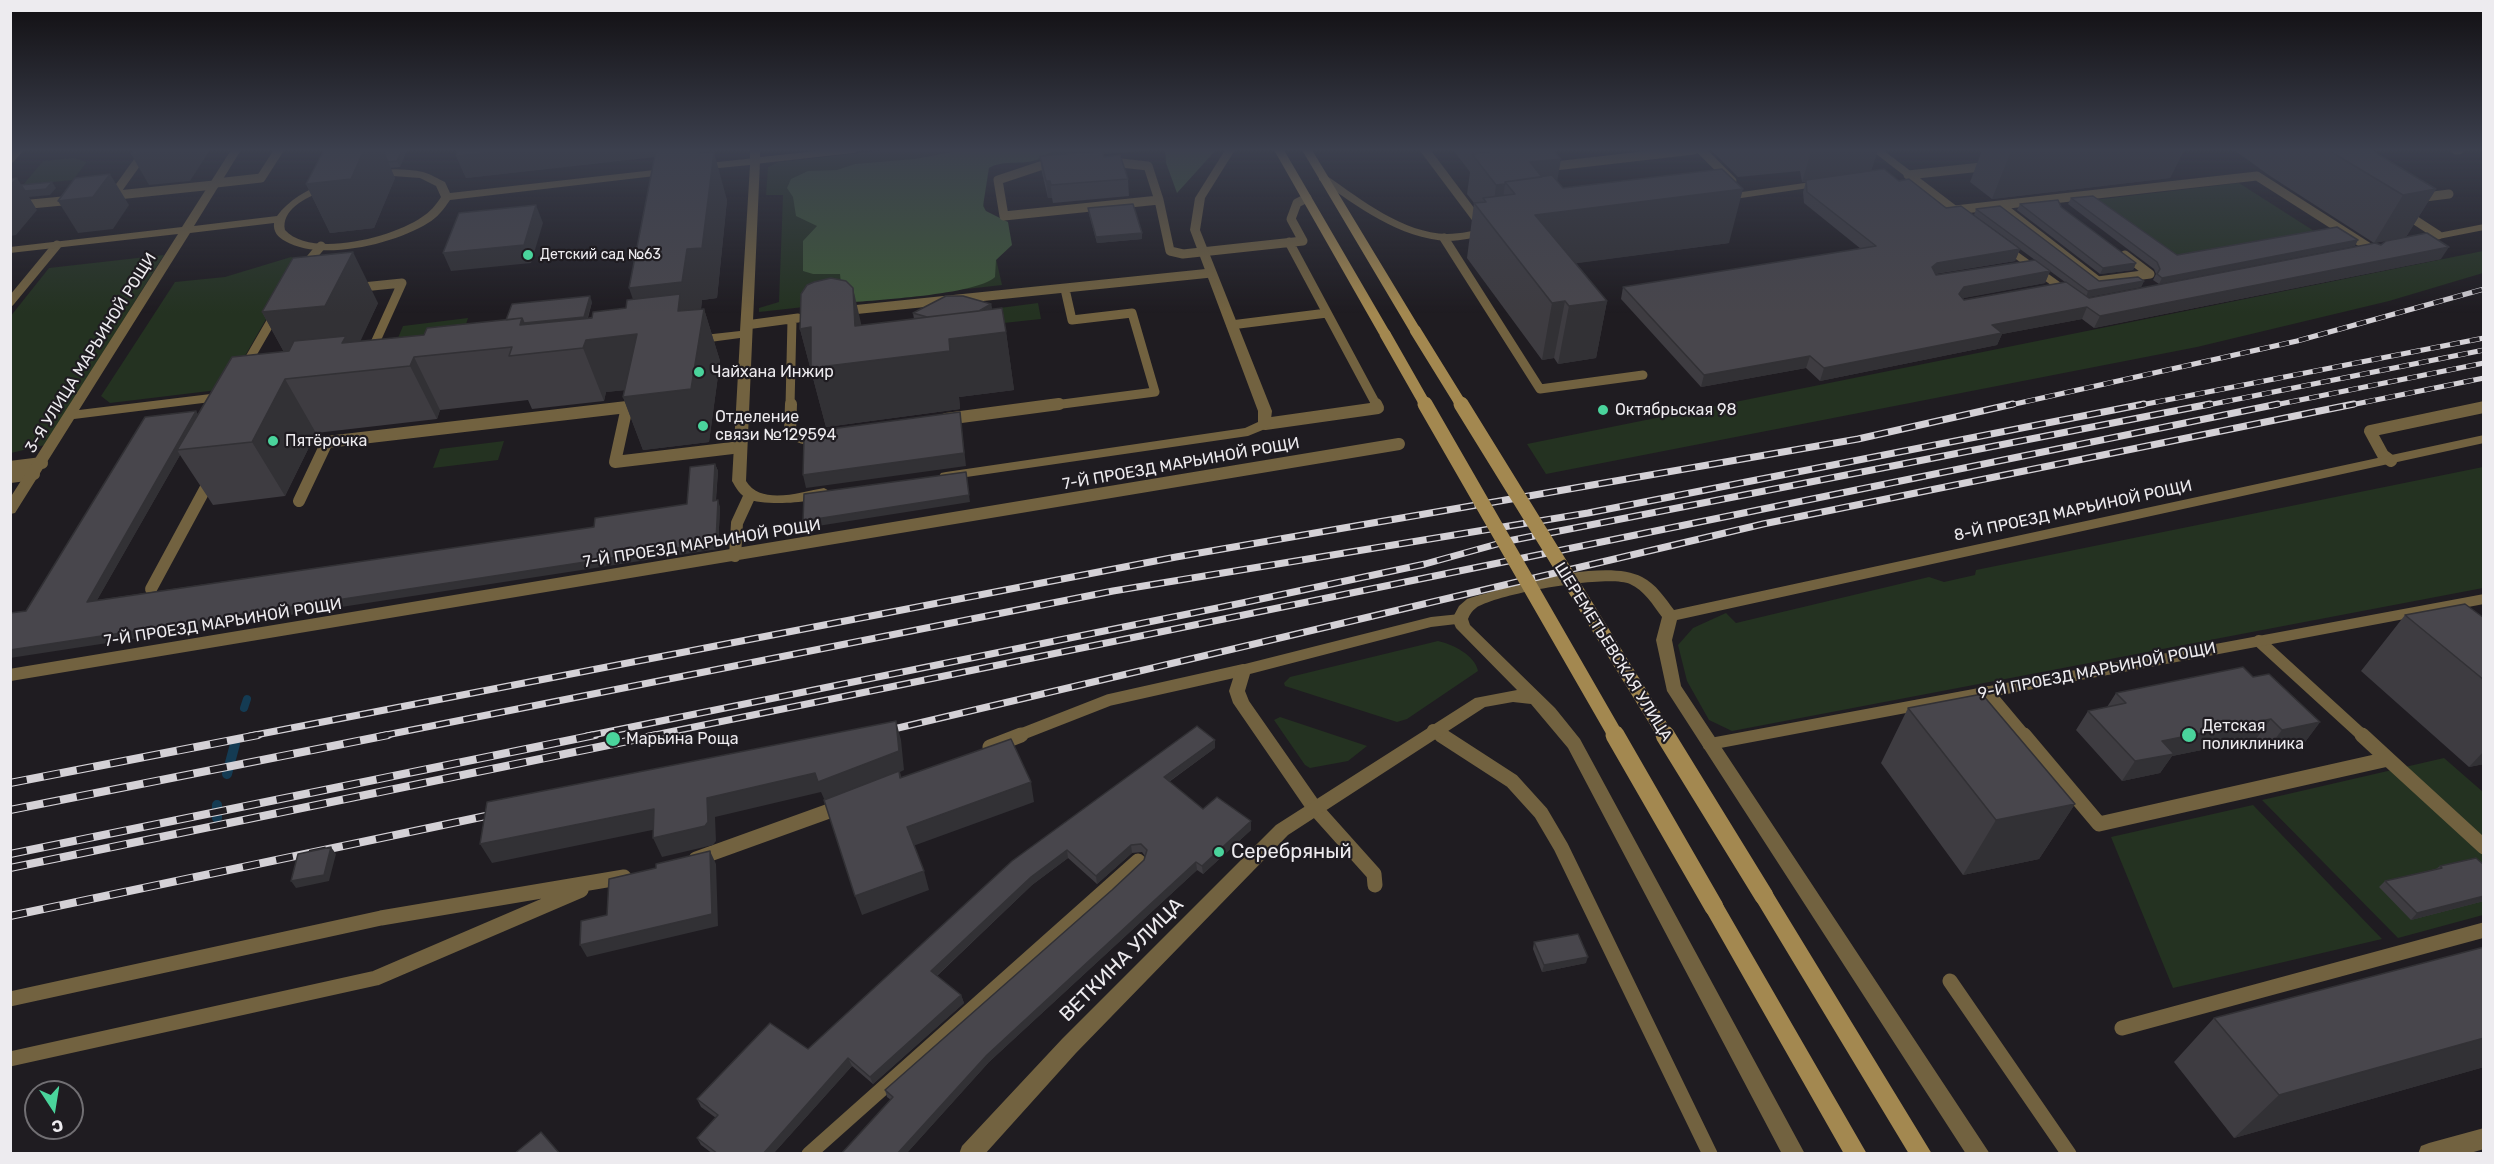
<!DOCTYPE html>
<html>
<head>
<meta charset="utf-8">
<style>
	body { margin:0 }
	#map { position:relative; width:2494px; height:1164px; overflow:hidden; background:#1f1c21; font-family:Rubik,sans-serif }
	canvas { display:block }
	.frame { position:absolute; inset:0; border:12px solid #edebef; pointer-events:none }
	.north { position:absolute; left:24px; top:1080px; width:60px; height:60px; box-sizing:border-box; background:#1f1c21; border:2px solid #716f73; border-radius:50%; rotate:168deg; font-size:16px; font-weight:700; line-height:24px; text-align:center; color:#edebef }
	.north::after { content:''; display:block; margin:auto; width:21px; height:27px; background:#4ad49c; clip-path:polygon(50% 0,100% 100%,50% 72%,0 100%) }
</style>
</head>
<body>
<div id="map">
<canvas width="2494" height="1164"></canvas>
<div class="frame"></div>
<div class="north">С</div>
</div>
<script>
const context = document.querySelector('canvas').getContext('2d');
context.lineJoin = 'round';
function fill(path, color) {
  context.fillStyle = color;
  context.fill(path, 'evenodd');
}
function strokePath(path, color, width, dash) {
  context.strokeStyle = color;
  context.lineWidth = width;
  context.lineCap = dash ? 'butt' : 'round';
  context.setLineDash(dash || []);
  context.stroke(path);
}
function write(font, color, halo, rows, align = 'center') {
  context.font = font + ' Rubik,sans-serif';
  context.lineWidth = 4.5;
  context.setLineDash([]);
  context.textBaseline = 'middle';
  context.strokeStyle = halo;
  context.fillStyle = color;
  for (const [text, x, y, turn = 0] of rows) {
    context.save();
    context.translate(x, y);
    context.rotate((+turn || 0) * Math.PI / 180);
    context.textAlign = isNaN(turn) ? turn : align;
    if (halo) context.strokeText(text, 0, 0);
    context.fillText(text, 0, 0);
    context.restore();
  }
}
const green = new Path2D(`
	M887 150H1151L975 166 1002 285 759 312V308L779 302 783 195H766L768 167 778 162Z
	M73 158 87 162 73 180 23 185 43 161Z
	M2239 183 2314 231 2173 256 2094 200Z
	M2483 251V273L2389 301 2197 347 1546 474 1527 444Z
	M164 255 45 445 11 453 10 317 49 268Z
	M291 257 300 260 226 389 110 403 101 396 175 282 225 277Z
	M1038 303 1041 319 994 324 992 309Z
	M468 318 458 349 390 357 403 326Z
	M504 441 498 460 433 468 440 449Z
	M2483 467V588L1732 731 1709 720 1687 681 1678 645 1693 628 1726 613 1736 623 1929 577 1944 582 1975 575 1976 570Z
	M1438 641C1452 644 1475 655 1478 671L1407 719 1397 722 1285 686 1284 683 1290 677Z
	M1280 717 1367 746 1348 761 1310 768 1305 765 1274 720Z
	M2444 758 2483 792V915L2398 938 2262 800Z
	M2253 805 2382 939 2173 988 2111 837Z`);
const forest = new Path2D(`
	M963 150H1061C1048 152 1048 154 1038 159 1024 166 1004 159 989 168L983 206 986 211 1008 222 1012 245 996 260 995 277C976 295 874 300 843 303L840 274H813L803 271V241L817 226 796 216 793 197 787 188 791 179 808 171 837 170 855 164 915 159Z
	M1165 150H1215V151L1177 193 1166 163Z`);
const streamFar1 = new Path2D(`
	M244 708 247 699`);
const stream = new Path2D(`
	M227 774 235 744
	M217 805V818`);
const serviceFar2 = new Path2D(`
	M1425 150 1482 226
	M1701 150 1732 181
	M2456 150H2459
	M10 159 18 150
	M1103 161 1148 166 1159 200 1004 216 998 180 1040 166Z
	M1546 167 1694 150
	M1908 175 1990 166
	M216 183 261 178 279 150
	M108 196 214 185
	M113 196 146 150
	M2417 198 2449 194
	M1159 200 1170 251 1183 254 1303 241 1291 219 1297 203 1307 198
	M2000 205 2098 281 2150 274 2125 255
	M10 206 73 200
	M1955 210 2257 176 2373 250
	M2404 213 2438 235
	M1444 238 1540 389 1643 375
	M1289 242 1377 406
	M303 268 321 246
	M353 288 402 283 370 354
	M10 302 57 245
	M842 311 1211 273
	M746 325 798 318
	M1231 325 1327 313
	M244 368 277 311
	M790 406 792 320
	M1047 406 1155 392 1132 313 1072 320 1065 289`);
const serviceFar1 = new Path2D(`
	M791 404 790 433 803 438 839 434
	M946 419 1059 404
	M1265 424 1378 408 1376 404
	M2391 461 2383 455 2370 431 2484 407
	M10 467 42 463
	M10 477 34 474
	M299 501 327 442 627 407 615 462 741 447
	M735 556 737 523 749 497
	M151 589 211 478
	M2259 641 2363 736
	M10 675 1399 444
	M1988 692 2025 736
	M1433 730 1443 736
	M1017 736 1109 700 1243 670`);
const service = new Path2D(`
	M1441 735 1512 781 1541 813 1561 847 1710 1154
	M2024 735 2099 824 2388 759 2362 735
	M990 747 1021 735
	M2388 759 2484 847
	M1314 807 1374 874 1375 885
	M696 859 843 806
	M1950 981 2069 1154
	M10 999 381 918 624 877
	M2122 1028 2484 930
	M10 1059 376 978 581 890
	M809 1154 1138 861`);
const minor = new Path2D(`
	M231 150H241L194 226 277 216C304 179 379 162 423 172 431 174 438 179 445 182L450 193 672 168 677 171 672 174 450 200C444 209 437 218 428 223 395 244 320 262 285 241 278 237 273 232 274 223L190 233 79 410 227 392 233 396 227 400 74 419 15 513 10 514V498L178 234 10 253V247L182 227ZM393 176 420 178 436 186 441 197C436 205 430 212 422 217 394 237 311 259 285 230 278 192 368 179 393 176Z
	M1225 150H1235L1205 198 1200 230 1272 411 1270 427 1248 436 946 480 941 479 939 476 941 473 946 472 1245 428 1258 422V411L1190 230 1195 198Z
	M1871 150H1883L1971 217V221H1963Z
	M755 158 760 161 746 481C761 506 801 492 824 488L831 492C820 504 763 506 748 499 740 495 736 488 732 481L740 338 695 344 689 340 695 336 740 331 750 165 699 170 694 167 699 164Z
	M1319 176H1327C1362 200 1403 233 1447 234 1461 234 1475 230 1489 228L1494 231 1489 234C1475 237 1462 241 1448 241 1400 239 1357 206 1319 180Z
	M1825 180 1829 181V185L1721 201 1716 198 1721 195Z
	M2484 224V230L2413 244 2407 241 2413 238Z
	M2001 240 2075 293V297H2067L1997 245V241Z
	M2484 594V604L1710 750 1704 749 1702 744 1704 739 1710 738Z
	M1460 614 1465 615 1468 619 1465 623 1431 627 1250 674 1245 691 1249 701 1323 807 1320 812 1314 814 1308 812 1233 703 1229 691 1237 666 1431 617Z
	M2484 1128V1149L2467 1154H2418L2421 1146 2429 1143Z`);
const tertiary = new Path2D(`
	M750 150H760V157L826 150H859L854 153 755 164 750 161Z
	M2484 435V443L1677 620 1672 640 1681 686 1990 1154H1966L1667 691 1656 640 1662 617C1653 605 1644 590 1630 584 1607 574 1496 594 1476 608 1472 611 1470 614 1468 619L1470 625 1555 708 1580 739 1805 1154H1782L1568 748 1531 704 1513 702 1485 707 1288 835 1076 1053 985 1154H959L962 1146 1062 1039 1276 825 1475 698 1517 690 1456 628 1452 619 1459 606 1467 599C1508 587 1603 557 1642 577 1656 584 1665 598 1674 610Z`);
const secondary = new Path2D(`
	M1274 150H1284L1391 334 1389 337 1385 338 1379 334Z
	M1302 150H1312L1421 330 1419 333 1415 334 1409 330Z
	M1764 888 1771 890 1932 1154H1909L1757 902 1755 896 1757 890Z
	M1714 899 1721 901 1867 1154H1844L1707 913 1705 907 1707 901Z`);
const railFar2 = new Path2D(`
	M2006 406 2297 341 2484 289
	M2136 406 2484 338
	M2203 406 2484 350
	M2270 406 2484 363
	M2346 406 2484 378`);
const railFar1 = new Path2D(`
	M881 732 1763 524 2354 404
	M250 736 1176 557 1858 439 2013 404
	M381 736 1113 591 1588 513 2144 404
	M587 736 1242 603 1425 564 1508 541 2210 404
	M650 736 2278 404`);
const rail = new Path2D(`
	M10 783 258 735
	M10 810 388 735
	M10 854 595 735
	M10 868 657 735
	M10 916 500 813`);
const secondaryBridgeFar2 = new Path2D(`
	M1415 330 1462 406
	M1385 334 1426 406`);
const secondaryBridgeFar1 = new Path2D(`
	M1425 404 1616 736
	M1461 404 1666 736`);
const secondaryBridge = new Path2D(`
	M1615 735 1714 907
	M1665 735 1764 896`);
const wall = new Path2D(`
	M324 150H407L400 167 390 168 395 178 374 228 330 233 306 184Z
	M1453 150H1553L1557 181 1563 188 1729 243 1576 263 1607 301 1596 358 1558 364 1554 358 1542 360 1467 258 1474 203 1467 194 1470 172Z
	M1711 150H1878L1871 171 1899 181 2018 247 1974 215 1976 209 2099 281H2144L2141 287 2088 297 2089 298 2381 245 2441 259 2094 328 2082 319 2002 334 1997 345 1820 381 1806 368 1701 387 1621 299 1623 287 1861 249 1804 203 1803 192 1806 182H1802L1800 171 1738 177ZM2020 249 2035 260 1936 275 1935 274 2015 261ZM2050 271 2065 282 1964 300 1963 298 2045 283Z
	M1982 150H2184L2170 178 1992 199 1970 182Z
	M2234 150H2371L2436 189 2406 237 2374 243 2270 176Z
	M707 152 727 200 717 298 702 300 701 309H704L720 361 709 442 643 450 623 397 625 390 606 392 604 401 532 409 528 400 440 410 437 419 316 433 285 496 213 505 180 455 97 600 594 527 687 504 715 464 718 471 716 500 720 507 718 549 26 611 196 411 198 415 284 352 262 312 378 303 360 341 424 335 506 320 592 302 588 318 626 308 633 299 655 157 466 178 456 156Z
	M1040 156 1104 157 1128 179 1129 196 1053 203 1052 198H1048L1042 173Z
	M2071 198 2177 255 2355 246 2159 284 2153 280 2156 274 2154 269 2068 204Z
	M2020 204 2061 207 2136 263 2133 270 2100 274 2017 210Z
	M1088 208 1142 233V239L1097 243 1089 214Z
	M991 304 992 310 1006 332 1014 390 959 397 960 409 826 427 800 329 862 325 914 319 913 313Z
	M2405 615 2484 618V764L2469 767 2361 671Z
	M2253 677 2320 722 2305 742 2267 749 2256 739 2172 756 2160 773 2122 781 2076 730 2088 711 2107 707 2116 693Z
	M1908 708 2075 804 2039 859 1963 875 1881 763Z
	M1215 748 1169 782 1203 809 1251 830 1203 874 1197 870 989 1062 906 1154H841L891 1100 887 1097 885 1090 1112 890 1144 860 1145 856 1142 852 1132 853 1097 884 1068 858 1032 885 937 976 961 995 964 1003 873 1084 852 1066 773 1154H713L701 1145 697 1138 716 1118 701 1107 697 1099 808 1049 1012 861Z
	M2484 865V901L2411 920 2379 887 2385 881 2436 869 2440 866Z
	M1534 942 1586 963 1542 972 1533 949Z
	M2484 947V1067L2234 1138 2174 1062 2214 1018Z`);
const shadedWall = new Path2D(`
	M168 150H210L190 181 149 185 131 154Z
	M364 150H383L395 178 374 228 330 233 306 184Z
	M402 150H407L400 167 397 161Z
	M512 150H669V155L466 178 456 156Z
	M700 150H707L712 169 714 152 727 200 717 298 702 300 698 334 647 340 629 288 700 153Z
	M1821 150H1878L1870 173 1802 182 1811 152Z
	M2016 150H2184L2170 178 1992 199 2011 151Z
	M1561 159 1554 200 1743 189 1729 243 1526 270 1515 194 1530 162Z
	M110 174 129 205 113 229 78 233 58 201Z
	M17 178 25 191 52 182 56 188 50 195 29 197 37 210 16 235 10 236V186Z
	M1046 181H1050L1052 198H1048Z
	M1505 184 1499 225 1491 226 1496 185Z
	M2436 189 2406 237 2374 243 2403 195Z
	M536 205 543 223 531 263 451 271 443 253Z
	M1142 233V239L1097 243 1096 237Z
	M2358 240 2355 246 2159 284 2162 278Z
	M2449 247 2441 259 2094 328 2100 316Z
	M2020 249 2015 261 1933 274 1932 267 1937 263Z
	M353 252 378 303 355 353 291 365 262 312Z
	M2136 263 2133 270 2100 274 2103 268Z
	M2050 271 2045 283 1959 299V294L1964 287Z
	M2144 281 2141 287 2086 298 2088 291Z
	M853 288 866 345 949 339 1006 332 1014 390 959 397 960 409 826 427 800 329 811 327 855 326Z
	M590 296 592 302 586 323 507 332 522 318Z
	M1565 301 1554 358 1542 360 1552 303Z
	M1607 301 1596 358 1558 364 1569 306Z
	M991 304 993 316 955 326Z
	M2087 307 2082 319 2002 334 1997 345 1820 381 1824 368 1992 325Z
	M704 309 720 361 709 442 643 450 623 397Z
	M637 334 656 387 606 392 604 401 583 348 586 340Z
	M1810 356 1806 368 1701 387 1704 375Z
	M414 357 440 410 437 419 410 366Z
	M285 379 316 433 285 496 252 442Z
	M196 411 200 418 177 450 180 455 92 609 87 602Z
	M960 412 966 466 806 488 803 475Z
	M715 464 718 471 715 508 713 501Z
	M966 472 970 502 805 528 803 521Z
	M718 500 720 507 718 549 10 658V650Z
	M2271 719 2256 739 2172 756 2160 773 2122 781 2135 761 2162 741Z
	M896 721 901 740 904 770 900 772 905 791 825 801 821 792 715 817 716 841 713 845 662 857 653 838 707 798Z
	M2320 722 2305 742 2267 749 2282 730Z
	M1215 740V748L1164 785V777Z
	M2484 751V764L2469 767Z
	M1031 782 1034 802 913 846 907 827Z
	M2075 804 2039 859 1963 875 1996 820Z
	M654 809 662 828 492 863 480 844Z
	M1251 821V830L1203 874 1202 866Z
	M1131 845 1132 853 1097 884 1096 876Z
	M331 847 336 854 329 881 296 888 291 881Z
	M1067 850 1068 858 1032 885 933 979 931 971 1031 877Z
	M710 851 716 864 718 926 587 957 580 945Z
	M1196 862 1197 870 989 1062 906 1154H897L987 1055Z
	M924 871 929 890 862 915 855 896Z
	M2484 896V901L2411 920 2417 913Z
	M1588 957 1586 963 1542 972 1544 965Z
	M961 995 964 1003 873 1084 870 1077Z
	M2484 1038V1067L2234 1138 2279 1095Z
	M848 1058 852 1066 773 1154H763Z`);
const building = new Path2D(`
	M134 150H168L131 154Z
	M324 150H364L351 179 306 184Z
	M383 150H402L397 161 388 162Z
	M458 150H512L456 156Z
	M656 150H700V153L714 152 702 248 687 249 682 282 629 288Z
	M1489 150H1553L1561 159 1530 162 1542 177 1505 182V184L1496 185 1472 154 1490 152Z
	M2328 150H2371L2436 189 2403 195Z
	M1102 151 1104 157 1120 155 1128 179 1051 185 1050 181H1046L1040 156Z
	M1722 169 1743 189 1535 215 1607 301 1569 306 1565 301 1552 303 1474 203 1486 202 1483 198 1515 194 1505 182 1552 175 1563 188Z
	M1884 169 1899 181 1909 179 1946 208 1961 206 2020 249 1937 263 1932 267 1936 275 2035 260 2050 271 1964 287 1959 294 1964 300 2066 282 2089 298 2375 243 2381 245 2386 241 2427 233 2449 247 2100 316 2087 307 1992 325 2002 333 1824 368 1810 356 1704 375 1623 287 1876 246 1807 192 1806 180Z
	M110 174 93 197 58 201 75 178Z
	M17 178 10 186V179Z
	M52 182 46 189 25 191 21 185Z
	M2093 196 2177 255 2337 227 2358 240 2162 278 2157 274 2160 269 2157 262 2071 198Z
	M2058 200 2061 207 2136 263 2103 268 2020 204Z
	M1133 204 1142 233 1096 237 1088 208Z
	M536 205 524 245 443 253 459 213Z
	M2000 206 2099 281 2138 277 2144 281 2088 291 1976 209Z
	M353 252 325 306 262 312 293 258Z
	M831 278 846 281 853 288 855 326 1002 308 1006 332 949 339 950 351 811 368V327L800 329 801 294 807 285 814 282Z
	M680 294 678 311 704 309 691 389 623 397 637 334 586 340 583 348 509 356 512 347 414 357 410 366 285 379 252 442 177 450 232 357 289 351 294 341 346 336 342 343 424 335 427 328 522 318 520 325 592 318 593 312 626 308 627 300Z
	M590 296 584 317 524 323 522 318 506 320 512 304Z
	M946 296H963L991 304 979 311 927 317 913 313Z
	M196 411 87 602 594 527 595 518 687 504 690 467 715 464 713 501 718 500 716 542 10 650V613L26 611 145 417Z
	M960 412 964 453 803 475 804 438 823 436V430Z
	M966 472 969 495 803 521 804 494Z
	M2465 604 2484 618V680L2405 615Z
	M2243 667 2253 677 2269 674 2320 722 2282 730 2271 719 2162 741 2174 754 2135 761 2088 711 2126 703 2116 693Z
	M1982 694 2075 804 1996 820 1908 708Z
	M896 721 899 751 818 782 815 773 707 798 708 822 705 826 653 838 654 809 480 844 487 802Z
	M1197 726 1215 740 1164 777 1203 809 1217 797 1251 821 1202 866 1196 862 987 1055 897 1154H841L893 1097 885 1090 1112 890 1144 860 1147 850 1141 844 1131 845 1096 876 1067 850 1031 877 931 971 961 995 870 1077 848 1058 763 1154H718L697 1138 718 1115 697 1099 770 1023 808 1049 1012 861Z
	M1011 739 1031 782 907 827 924 871 855 896 824 800 899 771 900 778Z
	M331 847 324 875 291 881 298 854Z
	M710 851 712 914 580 945 581 921 607 915 609 879 656 868V864Z
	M2476 858 2484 865V896L2417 913 2385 881 2442 868 2440 866Z
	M1578 934 1588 957 1544 965 1534 942Z
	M2484 947V1038L2279 1095 2214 1018Z
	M541 1132 560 1154H514Z`);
const markers = [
	[528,255,6,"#4ad49c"],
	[699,372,6,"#4ad49c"],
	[1603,410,6,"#4ad49c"],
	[703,426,6,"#4ad49c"],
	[273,441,6,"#4ad49c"],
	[2189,735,8,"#4ad49c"],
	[613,739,8,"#4ad49c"],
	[1219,852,6,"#4ad49c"]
];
const farPoinames = [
	["Детский сад №63",540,255]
];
const streetNames = [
	["3-Я УЛИЦА МАРЬИНОЙ РОЩИ",91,353,-58],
	["7-Й ПРОЕЗД МАРЬИНОЙ РОЩИ",1181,464,-10],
	["8-Й ПРОЕЗД МАРЬИНОЙ РОЩИ",2073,511,-12],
	["7-Й ПРОЕЗД МАРЬИНОЙ РОЩИ",702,544,-9],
	["7-Й ПРОЕЗД МАРЬИНОЙ РОЩИ",223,623,-9],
	["ШЕРЕМЕТЬЕВСКАЯ УЛИЦА",1613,652,58],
	["9-Й ПРОЕЗД МАРЬИНОЙ РОЩИ",2097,671,-11]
];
const poiNames = [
	["Чайхана Инжир",711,372],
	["Октябрьская 98",1615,410],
	["Отделение",715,417],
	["связи №129594",715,435],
	["Пятёрочка",285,441],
	["Детская",2202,726],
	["поликлиника",2202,744],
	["Марьина Роща",626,739]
];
const nearPoinames = [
	["Серебряный",1231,852]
];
const nearStreetnames = [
	["ВЕТКИНА УЛИЦА",1122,960,-45]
];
fill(green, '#243221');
fill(forest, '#3e5838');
strokePath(streamFar1, '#143b53', 8);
strokePath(stream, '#143b53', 10);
strokePath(serviceFar2, '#726240', 9);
strokePath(serviceFar1, '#726240', 12);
strokePath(service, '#726240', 15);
fill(minor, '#726240');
fill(tertiary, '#726240');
fill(secondary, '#a38850');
strokePath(railFar2, '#d4d1d6', 5);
strokePath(railFar1, '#d4d1d6', 7);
strokePath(rail, '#d4d1d6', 8);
strokePath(railFar2, '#1f1c21', 4, [10]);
strokePath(railFar1, '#1f1c21', 4.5, [14]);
strokePath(rail, '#1f1c21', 6, [17]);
strokePath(secondaryBridgeFar2, '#a38850', 11);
strokePath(secondaryBridgeFar1, '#a38850', 15);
strokePath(secondaryBridge, '#a38850', 19);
fill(wall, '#3e3c41');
fill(shadedWall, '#323135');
fill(building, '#48464c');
strokePath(building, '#323135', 1.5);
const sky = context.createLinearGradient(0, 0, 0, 313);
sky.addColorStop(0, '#110f12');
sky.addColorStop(0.48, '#3c404e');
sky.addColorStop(1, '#3c404e00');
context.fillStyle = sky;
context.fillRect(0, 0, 2494, 313);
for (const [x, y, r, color] of markers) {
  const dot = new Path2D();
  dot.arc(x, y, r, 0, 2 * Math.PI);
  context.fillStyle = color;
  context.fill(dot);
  strokePath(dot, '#1f1c21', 2);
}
write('14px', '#edebef', '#1f1c21', farPoinames, 'left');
write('16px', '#edebef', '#1f1c21', streetNames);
write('16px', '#edebef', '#1f1c21', poiNames, 'left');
write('20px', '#edebef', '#1f1c21', nearPoinames, 'left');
write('20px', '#edebef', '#1f1c21', nearStreetnames);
</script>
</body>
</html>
